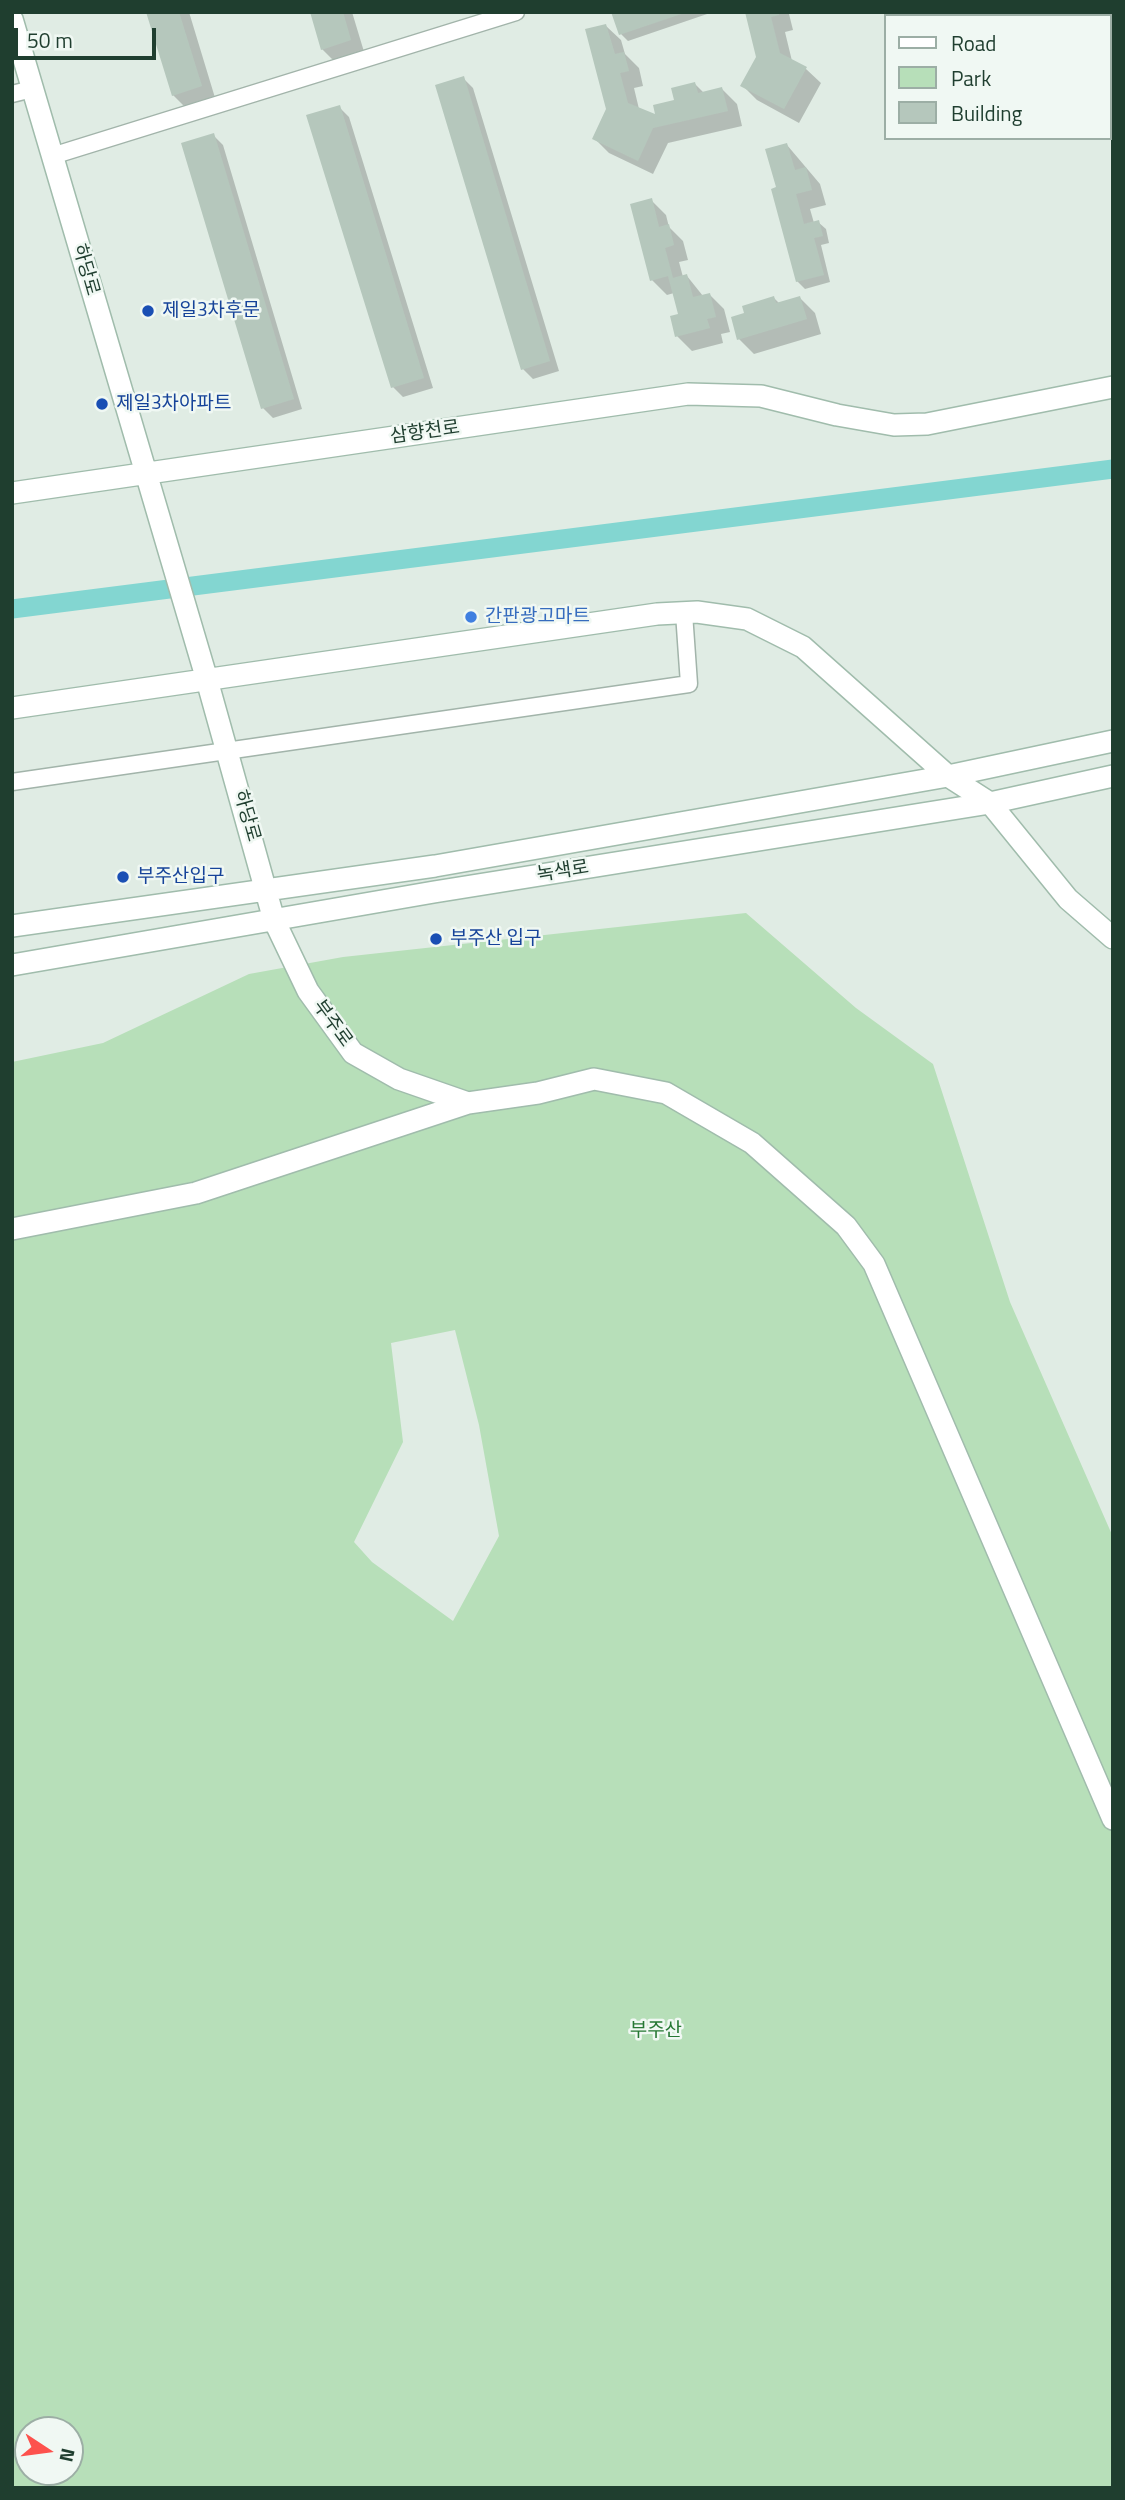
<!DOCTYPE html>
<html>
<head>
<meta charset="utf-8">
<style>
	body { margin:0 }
	#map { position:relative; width:1125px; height:2500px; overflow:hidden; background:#e0ece4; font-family:"Titillium Web",sans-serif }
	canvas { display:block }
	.frame { position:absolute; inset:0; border:14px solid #1f3e2f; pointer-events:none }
	.legend { position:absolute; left:884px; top:14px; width:228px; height:126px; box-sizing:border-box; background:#f0f8f3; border:2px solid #9caea5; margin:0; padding:9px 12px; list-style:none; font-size:21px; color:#1f3e2f }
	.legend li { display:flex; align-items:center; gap:14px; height:35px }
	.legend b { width:35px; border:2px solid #9caea5 }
	.north { position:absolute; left:14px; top:2416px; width:70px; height:70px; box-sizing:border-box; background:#f0f8f3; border:2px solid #9caea5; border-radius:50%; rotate:103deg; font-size:19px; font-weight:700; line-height:28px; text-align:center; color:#1f3e2f }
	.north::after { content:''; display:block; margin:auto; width:24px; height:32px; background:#fd524d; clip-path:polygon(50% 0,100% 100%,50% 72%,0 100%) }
	.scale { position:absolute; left:14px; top:28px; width:142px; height:32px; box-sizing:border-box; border:4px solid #1f3e2f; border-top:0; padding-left:9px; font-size:21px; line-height:24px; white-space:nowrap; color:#1f3e2f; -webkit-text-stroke:5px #f0f8f3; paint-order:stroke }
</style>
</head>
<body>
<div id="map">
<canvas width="1125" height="2500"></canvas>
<div class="frame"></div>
<ul class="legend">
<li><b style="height:9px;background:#fff"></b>Road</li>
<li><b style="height:19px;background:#b7dfb9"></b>Park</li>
<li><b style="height:19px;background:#b5c7bc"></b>Building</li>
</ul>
<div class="north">N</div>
<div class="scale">50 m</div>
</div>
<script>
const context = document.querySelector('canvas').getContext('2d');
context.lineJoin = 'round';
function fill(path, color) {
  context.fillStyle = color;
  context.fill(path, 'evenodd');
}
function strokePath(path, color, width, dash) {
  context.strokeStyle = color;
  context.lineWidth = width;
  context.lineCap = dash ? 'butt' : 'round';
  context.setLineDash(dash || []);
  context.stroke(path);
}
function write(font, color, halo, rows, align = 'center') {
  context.font = font + ' "Titillium Web","Noto Sans KR",sans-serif';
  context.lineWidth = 5;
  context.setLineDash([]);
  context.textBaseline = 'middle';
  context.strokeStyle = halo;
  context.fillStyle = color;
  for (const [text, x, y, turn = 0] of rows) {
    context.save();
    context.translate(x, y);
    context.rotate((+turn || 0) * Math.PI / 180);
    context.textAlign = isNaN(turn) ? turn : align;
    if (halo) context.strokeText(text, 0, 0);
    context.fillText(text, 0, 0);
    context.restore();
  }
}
const green = new Path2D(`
	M746 913 856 1008 933 1064 1010 1302 1113 1537V2488H12V1062L103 1043 249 974 343 957ZM455 1330 479 1425 499 1536 453 1621 372 1562 354 1542 403 1442 391 1343ZM28 2430H70V2472H28Z`);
const shadow = new Path2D(`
	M148 12H189L216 101 188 110 173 95Z
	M311 12H352L365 55 337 64 322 49Z
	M613 12H713L628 41 621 34Z
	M747 12 789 14 793 30 785 32 792 61 806 69 821 83 799 123 757 100 743 86 758 57Z
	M1065 12H1113V21H1109V16Z
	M606 26 621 40 625 54 639 68 643 86 634 88 639 109 658 117 695 84 704 93 722 89 737 104 742 126 668 143 653 174 609 153 594 138 608 109Z
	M463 78 473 88 559 371 533 379 523 369Z
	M339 107 349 117 433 388 403 397 393 387Z
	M213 135 223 145 302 409 273 418 263 408Z
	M787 145 820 184 826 205 810 209 814 223 818 222 826 229 829 243 821 245 830 282 805 289 797 281 778 187Z
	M651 200 666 215 669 227 683 241 688 260 679 262 683 277 687 276 703 296 710 295 724 309 730 332 721 334 723 343 692 351 677 336 680 315 674 293 667 295 652 280Z
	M774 298 780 304 800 298 815 313 821 334 754 354 739 339Z`);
const canal = new Path2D(`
	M12 609 1113 469`);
const building = new Path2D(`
	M146 12H179L202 86 172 96Z
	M310 12H343L351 40 321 50Z
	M611 12H684V13L619 35Z
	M745 12H778L779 15 771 17 780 53 807 67 784 109 740 86 756 57Z
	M606 24 615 54 624 52 629 71 620 73 628 103 655 114 653 105 674 100 671 88 695 82 698 93 722 87 728 111 653 128 638 161 592 139 606 109 585 29Z
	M464 76 550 361 521 370 435 85Z
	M340 105 424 378 391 388 306 115Z
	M214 133 294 399 261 409 181 143Z
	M787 143 795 170 806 167 812 190 796 194 804 224 819 220 823 236 814 238 824 275 796 282 771 189 776 187 765 149Z
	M652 198 659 227 669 224 674 245 665 248 673 278 687 274 693 297 710 293 716 317 707 319 710 328 675 337 670 316 678 314 668 276 650 281 630 204Z
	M774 296 776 303 800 296 807 319 737 340 731 317 744 313 742 306Z`);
const street = new Path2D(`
	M12 94 32 89
	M52 156 516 12
	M12 782 689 684 684 613`);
const secondary = new Path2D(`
	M12 19 205 673 274 920 308 991 353 1053 399 1079 468 1103
	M12 493 688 394 761 396 837 415 894 425 927 424 1113 387
	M12 708 657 614 697 612 747 619 803 647 948 776 990 803 1068 899 1113 938
	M12 926 435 866 948 776 1113 741
	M12 965 434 892 990 803 1113 776
	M12 1229 196 1193 468 1103 538 1093 594 1079 666 1093 752 1143 846 1226 874 1264 1113 1819`);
const markers = [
	[148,311,7,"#1a4fb4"],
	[102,404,7,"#1a4fb4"],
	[471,617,7,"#3f7fe0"],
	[123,877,7,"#1a4fb4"],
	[436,939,7,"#1a4fb4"]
];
const streetNames = [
	["하당로",85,270,74],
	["삼향천로",425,433,-8],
	["하당로",246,816,74],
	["녹색로",563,872,-9],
	["부주로",332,1024,54]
];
const transitNames = [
	["제일3차후문",162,311],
	["제일3차아파트",116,404],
	["부주산입구",137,877],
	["부주산 입구",450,939]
];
const shopNames = [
	["간판광고마트",485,617]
];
const parkNames = [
	["부주산",656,2031]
];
fill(green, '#b7dfb9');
fill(shadow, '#0003');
strokePath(canal, '#83d6d1', 19);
fill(building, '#b5c7bc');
strokePath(street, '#a2b4aa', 19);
strokePath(secondary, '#a0bcac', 24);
strokePath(street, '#fff', 16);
strokePath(secondary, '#fff', 21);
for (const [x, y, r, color] of markers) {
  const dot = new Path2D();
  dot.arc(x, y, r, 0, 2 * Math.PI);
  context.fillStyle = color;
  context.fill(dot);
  strokePath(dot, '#f0f8f3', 2.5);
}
write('19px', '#1f3e2f', '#f0f8f3', streetNames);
write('19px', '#164399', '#f0f8f3', transitNames, 'left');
write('19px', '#366cbe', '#f0f8f3', shopNames, 'left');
write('19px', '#267834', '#f0f8f3', parkNames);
</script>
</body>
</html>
